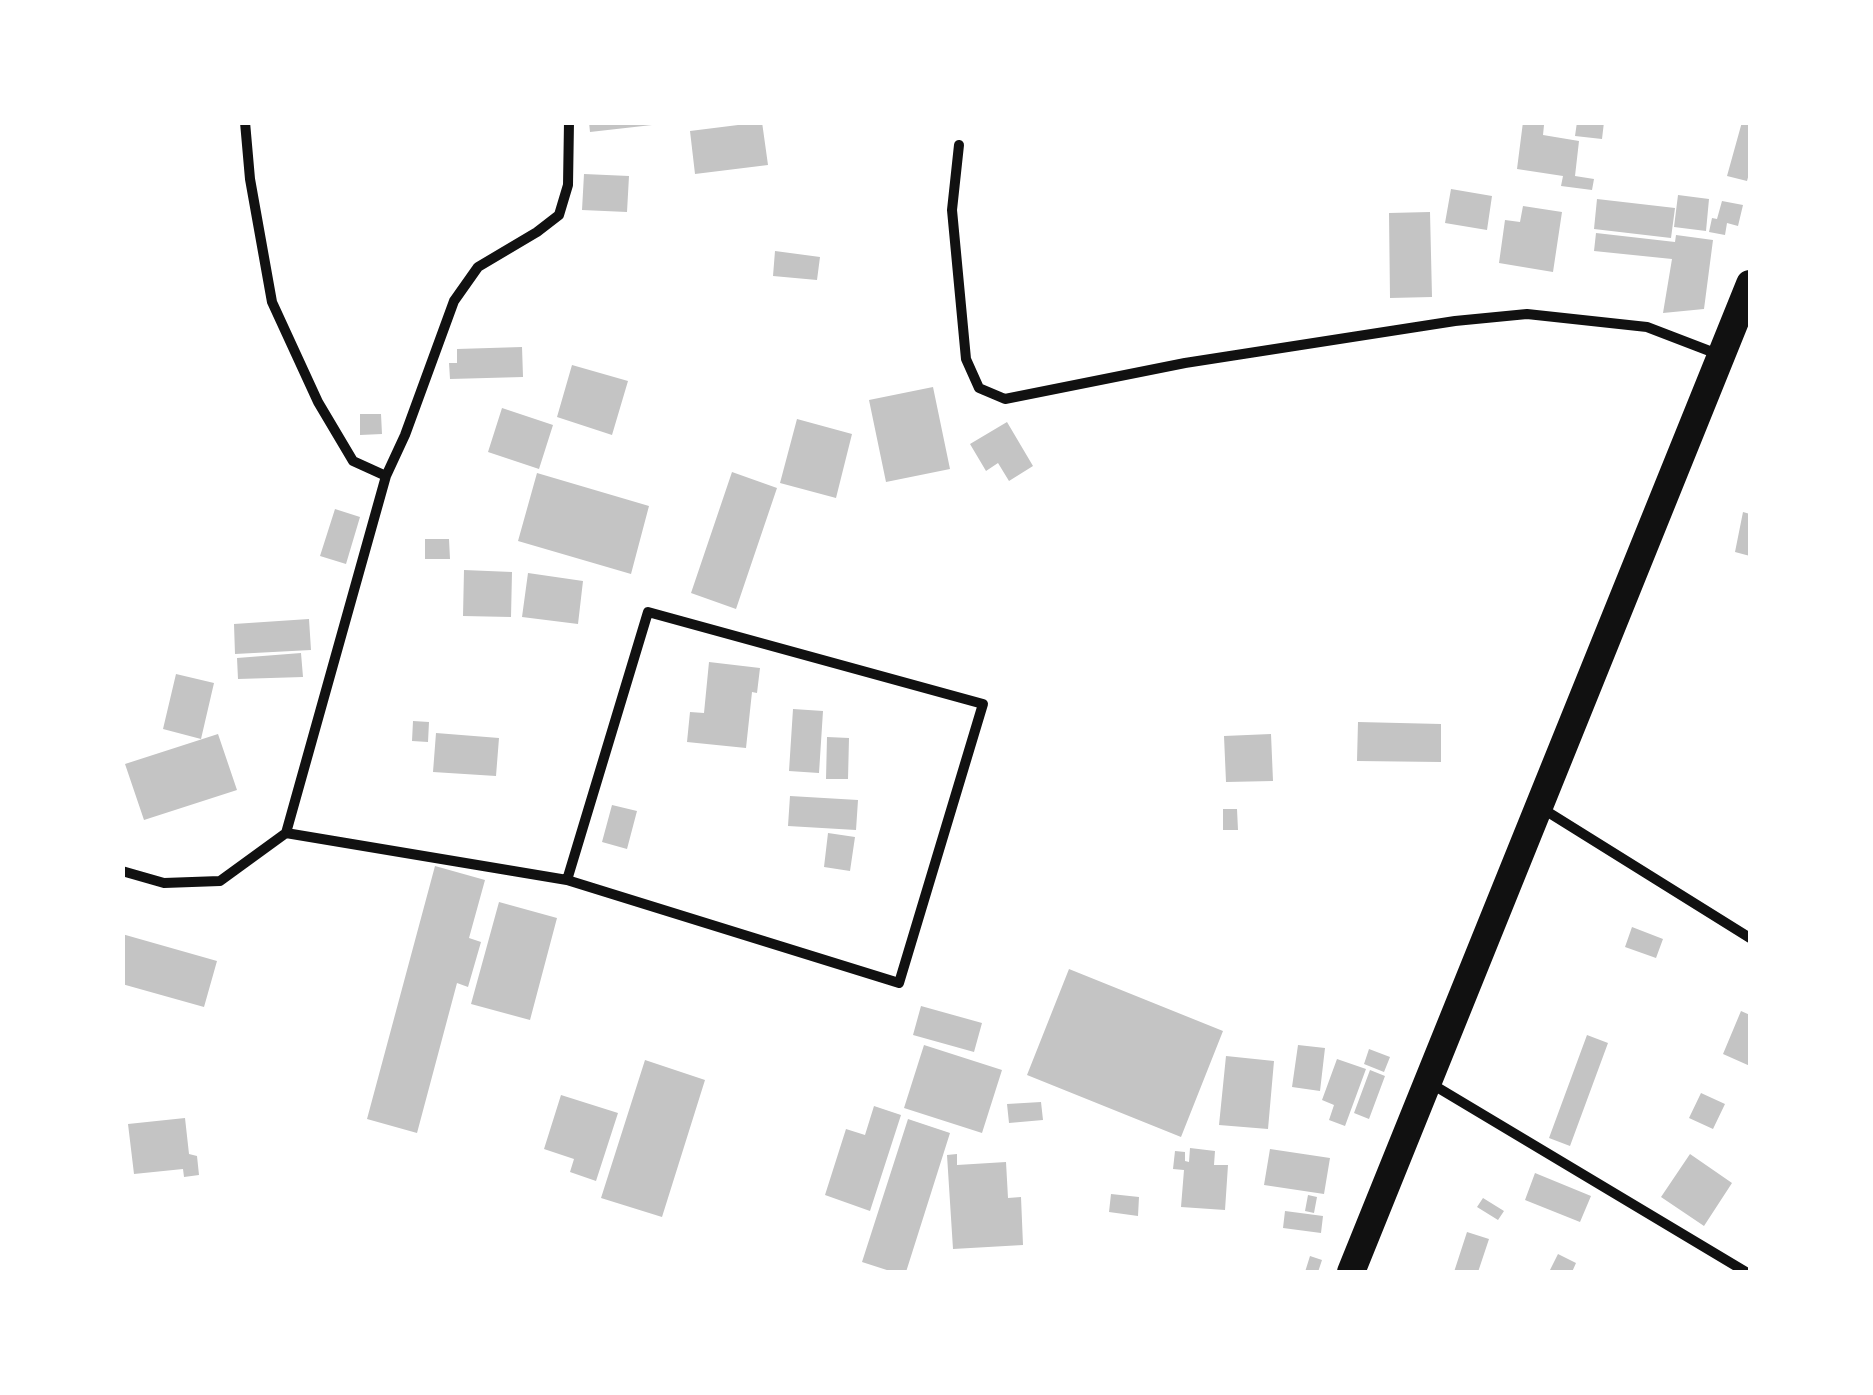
<!DOCTYPE html>
<html>
<head>
<meta charset="utf-8">
<style>
	body { margin:0 }
	#map { position:relative; width:1873px; height:1395px; overflow:hidden; background:#fff; font-family:"Source Sans 3",sans-serif }
	canvas { display:block }
	.frame { position:absolute; inset:0; border:125px solid #fff; pointer-events:none }
</style>
</head>
<body>
<div id="map">
<canvas width="1873" height="1395"></canvas>
<div class="frame"></div>
</div>
<script>
const context = document.querySelector('canvas').getContext('2d');
context.lineJoin = 'round';
function fill(path, color) {
  context.fillStyle = color;
  context.fill(path, 'evenodd');
}
function strokePath(path, color, width, dash) {
  context.strokeStyle = color;
  context.lineWidth = width;
  context.lineCap = dash ? 'butt' : 'round';
  context.setLineDash(dash || []);
  context.stroke(path);
}
const building = new Path2D(`
	M589 122H652V125L590 132Z
	M762 122 768 165 695 174 690 131Z
	M1523 122 1544 125 1543 135 1579 141 1575 176 1594 179 1592 190 1561 186 1563 176 1517 169Z
	M1577 122H1604L1602 139 1575 136Z
	M1742 122H1750V170L1747 181 1727 176Z
	M584 174 629 176 627 212 582 210Z
	M1451 189 1492 196 1487 230 1445 223Z
	M1678 195 1709 199 1706 231 1674 227Z
	M1597 199 1675 208 1671 238 1594 229Z
	M1722 201 1743 205 1738 226 1727 223 1725 235 1709 232 1712 218 1717 219Z
	M1523 206 1562 212 1553 272 1499 263 1505 220 1520 222Z
	M1430 212 1432 297 1390 298 1389 213Z
	M1596 233 1675 242 1676 235 1713 240 1704 309 1663 313 1672 259 1594 251Z
	M775 251 820 257 817 280 773 276Z
	M522 347 523 377 450 379 449 363H457V349Z
	M572 365 628 381 612 435 557 417Z
	M933 387 950 469 886 482 869 400Z
	M502 408 553 425 539 469 488 452Z
	M360 414H381L382 434 360 435Z
	M797 419 852 434 836 498 780 483Z
	M1007 422 1033 466 1009 481 998 463 986 471 970 444Z
	M732 472 777 488 736 609 691 593Z
	M537 473 649 506 631 574 518 541Z
	M335 509 360 517 346 564 320 556Z
	M1743 512 1750 514V556L1735 552Z
	M425 539H449L450 559H425Z
	M464 570 512 572 511 617 463 616Z
	M528 573 583 581 578 624 522 617Z
	M309 619 311 650 235 654 234 624Z
	M301 653 303 677 238 679 237 658Z
	M709 662 760 668 757 693 752 692 746 748 687 742 690 712 704 713Z
	M176 674 214 683 201 739 163 729Z
	M793 709 823 711 819 773 789 771Z
	M413 721 429 722 428 742 412 741Z
	M1358 722 1441 724V762L1357 761Z
	M436 733 499 738 496 776 433 772Z
	M218 734 237 790 144 820 125 764Z
	M1271 734 1273 781 1226 782 1224 736Z
	M827 737 849 738 848 779H826Z
	M790 796 858 800 856 830 788 826Z
	M612 805 637 811 627 849 602 842Z
	M1223 809H1237L1238 830H1223Z
	M828 833 855 837 850 871 824 867Z
	M435 866 485 880 469 938 481 942 468 987 457 983 417 1133 367 1119Z
	M499 902 557 918 530 1020 471 1004Z
	M1632 927 1663 939 1656 958 1625 947Z
	M122 934 217 961 204 1007 122 984Z
	M1069 969 1223 1031 1181 1137 1027 1075Z
	M921 1006 982 1023 974 1052 913 1035Z
	M1741 1011 1750 1015V1066L1723 1054Z
	M1587 1035 1608 1043 1570 1146 1549 1138Z
	M924 1045 1002 1070 982 1133 904 1108Z
	M1298 1045 1325 1048 1320 1091 1292 1087Z
	M1369 1049 1390 1057 1384 1072 1364 1064Z
	M1226 1056 1274 1061 1268 1129 1219 1125Z
	M1337 1059 1366 1069 1345 1126 1329 1120 1334 1105 1322 1100Z
	M645 1060 705 1080 662 1217 601 1198Z
	M1370 1070 1385 1076 1369 1119 1354 1113Z
	M1701 1093 1725 1104 1713 1129 1689 1118Z
	M561 1095 618 1113 596 1181 570 1172 574 1159 544 1149Z
	M1041 1102 1043 1120 1009 1123 1007 1104Z
	M874 1106 901 1115 870 1211 825 1195 846 1129 865 1135Z
	M185 1118 189 1154 197 1156 199 1175 184 1177 183 1169 134 1174 128 1124Z
	M908 1119 950 1133 906 1272H893L862 1262Z
	M1190 1148 1215 1151 1214 1165H1228L1225 1210 1181 1207 1184 1170 1173 1169 1175 1151 1185 1152V1161L1189 1162Z
	M1270 1149 1330 1158 1324 1194 1264 1185Z
	M957 1154V1165L1006 1162 1008 1198 1021 1197 1023 1245 953 1249 947 1155Z
	M1690 1154 1732 1183 1704 1226 1661 1197Z
	M1535 1173 1591 1196 1580 1222 1525 1200Z
	M1111 1194 1139 1197 1138 1216 1109 1212Z
	M1308 1195 1317 1197 1314 1213 1305 1211Z
	M1483 1198 1504 1211 1498 1220 1477 1207Z
	M1285 1211 1323 1216 1321 1233 1283 1228Z
	M1467 1232 1489 1239 1478 1272H1454Z
	M1558 1254 1576 1263 1572 1272H1549Z
	M1310 1256 1322 1260 1318 1272H1305Z`);
const minor = new Path2D(`
	M245 122 250 179 272 302 318 402 353 461 386 476
	M959 145 952 210 966 359 979 388 1005 399 1185 363 1455 321 1527 314 1647 327 1720 355
	M648 612 983 704 899 983 567 880Z
	M1543 809 1750 938
	M286 833 386 476 405 435 454 301 478 267 537 232 559 215 568 185 569 122
	M122 871 164 883 220 881 286 833 567 880
	M1430 1083 1746 1272`);
const trunk = new Path2D(`
	M1351 1272 1750 284`);
fill(building, '#c4c4c4');
strokePath(minor, '#111', 10);
strokePath(trunk, '#111', 28);
</script>
</body>
</html>
